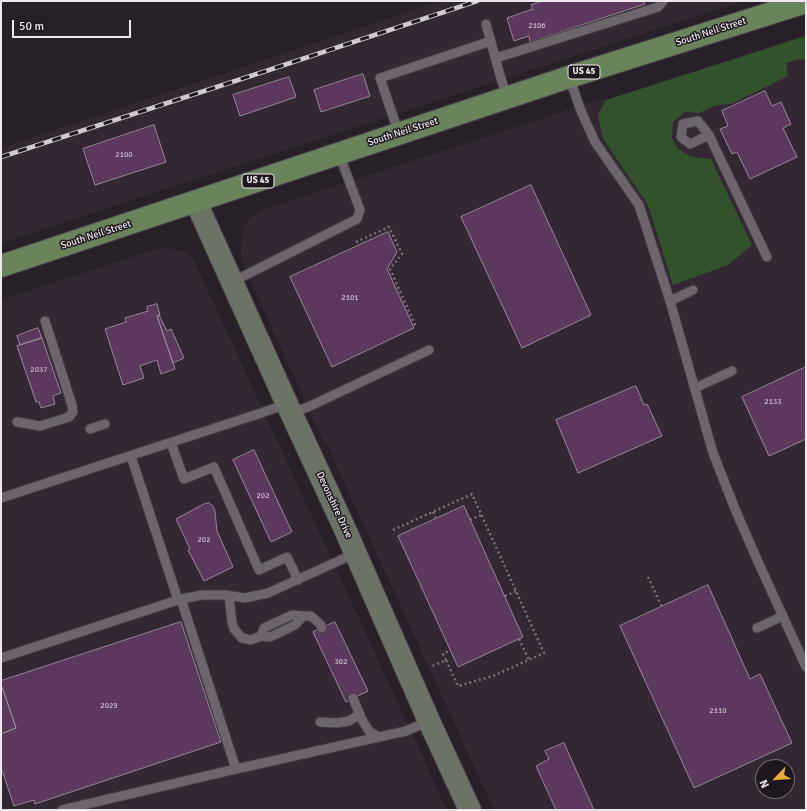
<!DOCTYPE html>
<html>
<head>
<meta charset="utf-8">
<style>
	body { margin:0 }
	#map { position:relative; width:807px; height:811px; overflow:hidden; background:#282029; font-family:Signika,sans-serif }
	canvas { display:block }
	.frame { position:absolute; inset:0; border:2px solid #eee8ee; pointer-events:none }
	.north { position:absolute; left:755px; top:759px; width:40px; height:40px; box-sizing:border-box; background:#1f171f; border:1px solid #726b72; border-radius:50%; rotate:245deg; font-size:11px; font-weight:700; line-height:16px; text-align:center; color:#eee8ee }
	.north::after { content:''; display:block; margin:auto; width:14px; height:18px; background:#eaaa38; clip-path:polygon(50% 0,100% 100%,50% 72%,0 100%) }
	.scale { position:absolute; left:12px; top:20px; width:119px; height:18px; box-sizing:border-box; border:2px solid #eee8ee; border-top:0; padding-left:5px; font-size:12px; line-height:14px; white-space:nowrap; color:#eee8ee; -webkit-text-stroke:3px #1f171f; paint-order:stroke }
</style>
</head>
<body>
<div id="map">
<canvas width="807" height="811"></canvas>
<div class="frame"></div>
<div class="north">N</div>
<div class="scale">50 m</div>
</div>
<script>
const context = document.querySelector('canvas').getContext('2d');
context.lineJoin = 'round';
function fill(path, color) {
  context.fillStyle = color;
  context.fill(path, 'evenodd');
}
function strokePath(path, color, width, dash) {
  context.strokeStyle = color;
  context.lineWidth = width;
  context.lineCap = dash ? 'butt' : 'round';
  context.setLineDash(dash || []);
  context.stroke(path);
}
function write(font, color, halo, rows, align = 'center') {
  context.font = font + ' Signika,sans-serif';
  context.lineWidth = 3;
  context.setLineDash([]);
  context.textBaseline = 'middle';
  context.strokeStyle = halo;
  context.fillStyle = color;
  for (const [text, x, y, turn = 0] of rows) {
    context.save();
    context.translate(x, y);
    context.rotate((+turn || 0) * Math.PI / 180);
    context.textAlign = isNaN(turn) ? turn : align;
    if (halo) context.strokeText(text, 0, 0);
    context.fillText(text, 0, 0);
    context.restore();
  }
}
const built = new Path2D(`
	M439 1H743L1 243V148Z
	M806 35V810H494L329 449 323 441 242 261 241 243 244 225 259 211 553 115 579 105 603 99 606 100ZM763 767H787V791H763Z
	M167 248 180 250 192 256 447 810H1V300L156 249Z`);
const green = new Path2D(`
	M806 36V59L796 60 786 63 788 76 762 89 731 104 716 105 699 113 685 112 673 122 672 138 678 149 692 157 711 159 752 245 728 265 673 285 650 211 645 200 603 139 598 115 606 100Z`);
const building = new Path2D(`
	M544 1H644L645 4 530 42 529 36 514 41 507 18 533 9 531 5Z
	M363 74 370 96 321 112 314 90Z
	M289 77 296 97 240 116 233 95Z
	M765 91 772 106 781 102 791 124 783 128 797 157 750 179 737 152 732 154 720 129 728 126 722 111Z
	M154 125 166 162 95 185 83 149Z
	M531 185 591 315 522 348 461 217Z
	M388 232 397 252 387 269 414 328 332 367 290 277Z
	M157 304 160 315 157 316 175 369 161 374 157 360 140 366 144 378 123 385 105 329 126 322 125 318 148 311 147 307Z
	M159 315 167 331 171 329 184 358 173 363 157 316Z
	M38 328 42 338 20 345 17 336Z
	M42 338 61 393 53 396 55 404 41 408 39 402H36L17 346Z
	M806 367V439L769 456 742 397Z
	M636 386 644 405 647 404 662 436 578 473 556 420Z
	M254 450 292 532 271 542 233 460Z
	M209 503 213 506 215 512 217 531 233 567 204 581 188 550 190 549 176 519 204 504Z
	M464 506 523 637 458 667 398 536Z
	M708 585 750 679 760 674 792 743 694 788 620 626Z
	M181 622 221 742 35 804 34 800 14 806 1 767V734L16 728 1 684V681Z
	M335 622 368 691 346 702 313 632Z
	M1 684 16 728 1 734Z
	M564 743 594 810H556L536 766 549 759 545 751Z`);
const path = new Path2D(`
	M356 242 389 227 402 254 390 269 416 327
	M433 512 436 519
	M470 520 481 515
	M393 530 472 494 544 653 493 676 458 686 446 660 430 667
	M648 577 662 607
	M505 596 516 591
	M519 639 529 660
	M446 660 443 654 450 650`);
const lane = new Path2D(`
	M486 24 500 75 507 98
	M496 58 658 7 663 1
	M569 77 581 111 595 142 639 205 670 301 713 453 735 509 755 555 806 667
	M399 134 380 78 491 41
	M709 135 690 144 681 137 683 124 698 121 709 135 767 257
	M232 282 357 219 360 210 339 154
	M670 301 693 290
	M695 388 732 371
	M292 413 308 407 429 350
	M17 422 40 426 69 417 73 412 72 405 45 321
	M90 429 105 424
	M171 443 184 479 214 467 259 570 287 557 298 580
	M131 456 178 600
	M1 498 261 413 287 404
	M229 596 232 622 234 629 242 638 251 640 261 636 270 637 295 625 303 616H311L320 624 322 628
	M181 599 236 769
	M757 628 783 616
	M261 636 264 628 292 615 303 616
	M1 658 181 599 202 595H225L245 598 268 593 356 553
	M353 698 361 718 369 731 379 737
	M320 722 337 723 349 721 360 714
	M62 810 236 769 406 731 429 721`);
const secondary = new Path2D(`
	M196 202 287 404 344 527 429 721 470 810`);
const primary = new Path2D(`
	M1 266 569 77 806 2`);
const rail = new Path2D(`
	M1 157 269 70 477 1`);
const numberNames = [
	["2106",537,26],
	["2100",124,155],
	["2101",350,298],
	["2037",39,370],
	["2133",773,402],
	["202",263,496],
	["202",204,540],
	["302",341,662],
	["2029",109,706],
	["2110",718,711]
];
const shields = [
	[584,72,32],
	[258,181,32]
];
const shieldNames = [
	["US 45",584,72],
	["US 45",258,181]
];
const streetNames = [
	["South Neil Street",711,32,-18],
	["South Neil Street",403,132,-18],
	["South Neil Street",96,235,-18],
	["Devonshire Drive",334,505,65]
];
fill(built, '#332734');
fill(green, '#32522c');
fill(building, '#5d385e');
strokePath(building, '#948994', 1);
strokePath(lane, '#423b42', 11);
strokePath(secondary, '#423b42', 24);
strokePath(primary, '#423b42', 24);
strokePath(path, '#787178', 2.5, [2, 3]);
strokePath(lane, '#6e646e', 9);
strokePath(secondary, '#6b7464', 22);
strokePath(primary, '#69835a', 22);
strokePath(rail, '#d0c9d0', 4.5);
strokePath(rail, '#1f171f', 3, [9]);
write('8px', '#cabcca', null, numberNames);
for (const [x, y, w] of shields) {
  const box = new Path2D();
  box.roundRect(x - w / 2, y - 7, w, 14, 3);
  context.fillStyle = '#1f171f';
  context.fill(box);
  strokePath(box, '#eee8ee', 1);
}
write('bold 9px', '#eee8ee', null, shieldNames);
write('10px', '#eee8ee', '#1f171f', streetNames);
</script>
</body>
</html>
